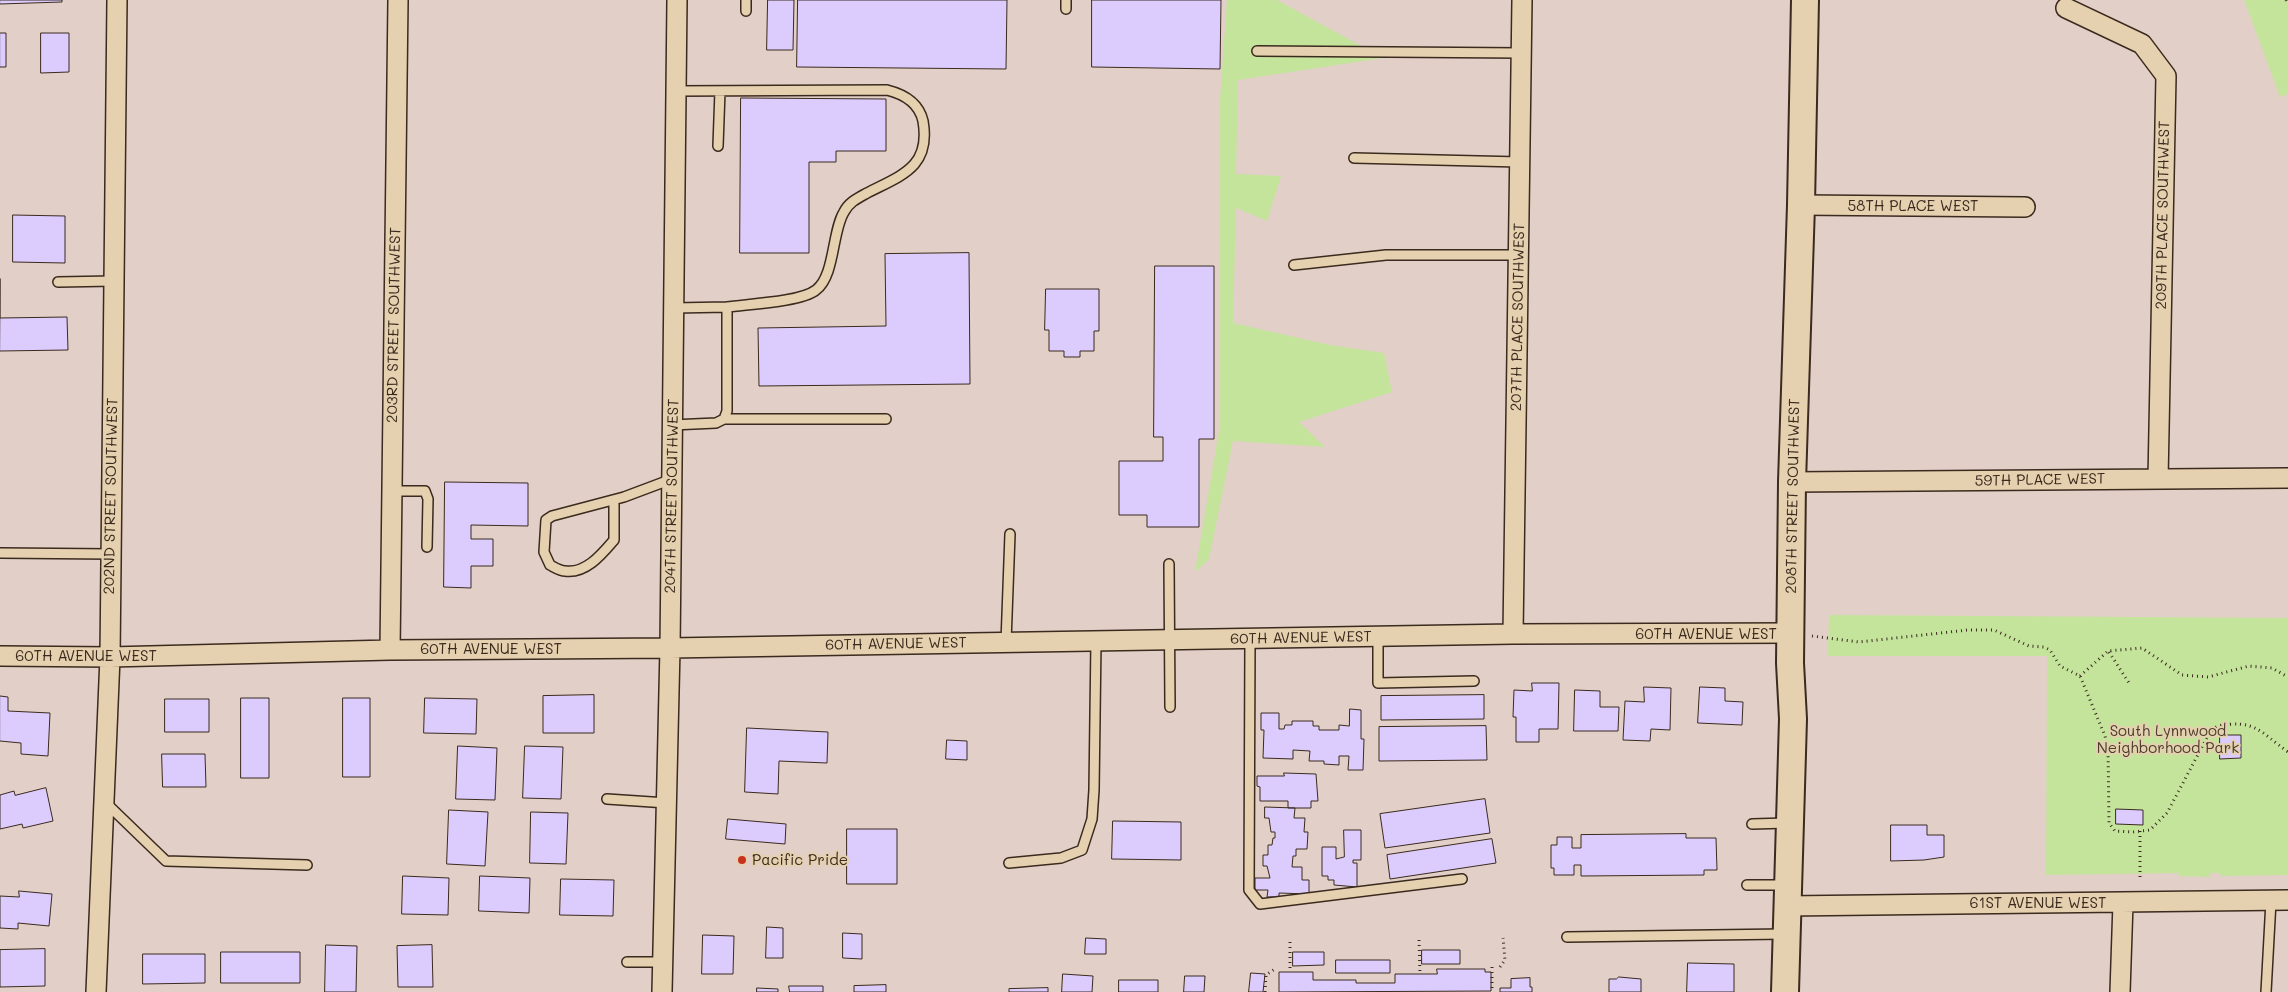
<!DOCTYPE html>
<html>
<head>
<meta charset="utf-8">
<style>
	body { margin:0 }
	canvas { display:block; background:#e2cfc7 }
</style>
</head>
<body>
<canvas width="2288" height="992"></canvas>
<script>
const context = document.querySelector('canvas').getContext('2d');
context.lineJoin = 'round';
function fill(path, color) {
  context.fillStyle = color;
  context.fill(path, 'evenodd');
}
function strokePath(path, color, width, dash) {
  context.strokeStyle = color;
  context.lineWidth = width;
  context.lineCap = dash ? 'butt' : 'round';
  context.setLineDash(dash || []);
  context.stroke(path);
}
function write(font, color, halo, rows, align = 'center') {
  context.font = font + ' Mali,sans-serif';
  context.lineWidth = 4;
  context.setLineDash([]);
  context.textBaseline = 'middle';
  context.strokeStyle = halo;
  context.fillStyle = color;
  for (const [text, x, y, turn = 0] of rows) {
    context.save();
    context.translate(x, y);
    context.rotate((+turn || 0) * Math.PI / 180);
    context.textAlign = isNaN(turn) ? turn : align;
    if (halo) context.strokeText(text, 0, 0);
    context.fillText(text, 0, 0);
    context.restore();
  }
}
const green = new Path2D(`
	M1227 0H1277L1383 58 1238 80 1236 174 1281 176 1267 221 1236 208 1233 323 1330 345 1384 353 1392 392 1299 422 1325 447 1233 441 1209 559 1195 572 1220 425V99Z
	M2244 0H2288V94L2280 97Z
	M1829 615 2288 618V875L2221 876 2220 873H2210V877L2178 876 2179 873 2046 875 2047 656H1828Z`);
const building = new Path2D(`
	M0 0H62V2L0 4Z
	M768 0H794L793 50H767Z
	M798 0H1007L1006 69 797 67Z
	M1092 0H1221L1220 69 1092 67Z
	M0 33H6V67H0Z
	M41 33H69V72L41 73Z
	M741 98 886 99V151H836V162H809V253H740Z
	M13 215 65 216V263L13 262Z
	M969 253 970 384 759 386 758 328 886 326 885 254Z
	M1155 266H1214V439H1199V527H1147V515H1119V461H1163V437H1154Z
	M0 279V318L67 317 68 350 0 351Z
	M1046 289H1099V331H1094V351H1080V357H1064V351H1049V330H1045Z
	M445 482 528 483V526L471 525V539H493V566H471V588L444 587Z
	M1532 683H1559L1558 729H1539V742H1516V717H1513L1514 690 1532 691Z
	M1644 687 1671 688 1670 730 1651 729 1650 741 1623 740 1625 701 1644 702Z
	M1700 687 1725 688V701L1743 702 1742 725 1698 723Z
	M1575 690 1600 691V707H1619L1618 731H1574Z
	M594 695V733H543V696Z
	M1484 695V719L1381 720V696Z
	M0 696 8 697V711L50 713 48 756 21 754V743L0 741Z
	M241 698H269V778H241Z
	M343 698H370V777H343Z
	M425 698 477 699 476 734 424 733Z
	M165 699H209V732H165Z
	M1350 709 1361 710V739H1364L1363 770H1348L1349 756H1339V765L1324 764V761H1309L1310 751 1293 750V759L1263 758 1264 730H1261V713H1279V729H1284L1285 725H1292V721H1313V726H1319V730H1339V725L1349 726Z
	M1486 726 1487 760 1379 761V727Z
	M747 728 828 732 827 763 779 761 778 794 745 792Z
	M2220 735H2241V758L2220 759Z
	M947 740 967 741V760L946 759Z
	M458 746 497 748 495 800 456 799Z
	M525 746 563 747 561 799 523 798Z
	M162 754H205L206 787H163Z
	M1284 773 1316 774 1318 801H1311V808H1288V801H1260V787L1257 786V776H1284Z
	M46 788 53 821 23 828 22 824 0 829V795L14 791 15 795Z
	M1485 799 1490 833 1385 848 1380 814Z
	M1265 807 1295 808 1294 818H1305L1304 832H1308L1307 849H1296V856H1293L1292 867H1302V880H1309V894L1279 893V897H1267L1268 890H1255V878H1270L1267 866H1263V855H1268V845H1272L1273 838H1275V832H1271L1269 818H1265Z
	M2116 809 2143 810V825L2116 824Z
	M449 810 488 812 485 866 447 864Z
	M531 812 568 813 566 864 530 863Z
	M728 819 786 824 785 844 726 839Z
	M1113 821 1181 822V860L1112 859Z
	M1891 825H1927V835H1944V857L1924 860 1891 861Z
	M847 829H897V884H847Z
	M1344 830H1361V860H1353V863H1357V887L1334 885V880H1328V876H1322V847H1336V859L1344 857Z
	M1686 834V838H1716L1717 870H1704V875L1581 876V865H1574V875H1554V868H1551V845H1557V837H1572V848H1581V835Z
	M1492 839 1496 863 1390 879 1387 855Z
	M403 876 449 878 448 915 402 914Z
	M480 876 530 878 529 913 479 911Z
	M561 879 614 880 613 916 560 915Z
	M19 891 52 894 49 926 18 923V929L0 928V896L19 897Z
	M767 927 783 928V958H766Z
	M843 933 862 934V959L843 958Z
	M703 935 734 936 733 974H702Z
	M1086 938 1106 939V954H1085Z
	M326 945 357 946 356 992H325Z
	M432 945 433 987H398L397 946Z
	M45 949V986L0 987V950Z
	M1422 950H1460V964H1422Z
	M221 952H300V983H221Z
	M1293 952H1324V965L1293 966Z
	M143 954H205V983L143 984Z
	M1336 960H1390V973H1336Z
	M1688 963 1734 964V992H1687Z
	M1437 969H1485V972H1491V991L1279 992V972H1313V980H1356V983H1395V974H1437Z
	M1251 973 1265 974 1263 992H1249Z
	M1063 974 1093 976 1092 992H1062Z
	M1185 976H1205L1204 992H1184Z
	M1619 977 1641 979V992H1609V979H1616Z
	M1530 978V987H1532V992H1500V988H1511V979Z
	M1119 980H1158V992H1119Z
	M886 985V992H854V986Z
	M789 986H823V992H790Z
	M757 988 778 989V992H757Z
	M1048 988V992H1009V989Z`);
const path = new Path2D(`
	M2286 0 2288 4
	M1812 636 1859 642 1968 630H1994L2029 646 2044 647 2050 650 2060 666 2080 676 2105 736 2108 749 2109 823 2115 831 2133 832 2150 830 2167 813 2210 732 2217 726C2255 719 2259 731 2288 752
	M2109 652 2129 683
	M2080 676 2108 651 2142 648 2182 675 2208 677 2249 666 2272 668 2288 677
	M2140 831V880
	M1419 940 1420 973
	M1290 942V969
	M1492 967V992
	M1500 967 1505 960 1503 938
	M1265 992 1266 975 1275 969`);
const lane = new Path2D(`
	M1066 0V9
	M746 11V0
	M1257 51 1522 53
	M676 91 887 90C903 94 919 103 923 121 931 167 902 175 867 193 858 198 849 202 844 212 832 231 835 276 816 290 801 302 748 304 727 307
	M718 146 720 91
	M1354 158 1520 162
	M1294 265 1386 255H1518
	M58 282 114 281
	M724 419H886
	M672 425 716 423 724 419 727 411V307L674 308
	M392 491H425L428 499 427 547
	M614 500V540C602 554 586 574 565 571 560 571 554 567 550 565L544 552 546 520 552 516 624 497 672 479
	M0 553 111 554
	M1169 564 1170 707
	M1378 636V683L1474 681
	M1250 638 1249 890 1260 904 1462 879
	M1006 642 1010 534
	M607 799 667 803
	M106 803 166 861 307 865
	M1752 824 1787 823
	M1009 863 1061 858 1082 850 1092 819 1094 790 1096 641
	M1747 885H1787
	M1567 937 1784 934
	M627 962H662
	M2266 992 2271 901`);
const street = new Path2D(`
	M2066 8 2142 44 2166 76 2158 479
	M1801 205 2025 207
	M1792 482 2288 478
	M1513 634 1522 0
	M390 650 398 0
	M0 656 110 657 390 650 670 648 1513 634 1792 633
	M1787 906 2288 900
	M96 992 110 657 117 0
	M662 992 670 648 677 0
	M2120 992 2123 903`);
const secondary = new Path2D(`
	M1785 992 1793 719 1790 663 1792 482 1801 205 1805 0`);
const markers = [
	[742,860,5,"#c8321e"]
];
const streetNames = [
	["58TH PLACE WEST",1913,206],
	["209TH PLACE SOUTHWEST",2163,215,-89],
	["207TH PLACE SOUTHWEST",1518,317,-89],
	["203RD STREET SOUTHWEST",394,325,-89],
	["59TH PLACE WEST",2040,480,-1],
	["202ND STREET SOUTHWEST",111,496,-89],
	["204TH STREET SOUTHWEST",672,496,-89],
	["208TH STREET SOUTHWEST",1793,496,-89],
	["60TH AVENUE WEST",1706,634],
	["60TH AVENUE WEST",1301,638,-1],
	["60TH AVENUE WEST",896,644,-1],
	["60TH AVENUE WEST",491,649],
	["60TH AVENUE WEST",86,656],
	["61ST AVENUE WEST",2038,903]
];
const parkNames = [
	["South Lynnwood",2168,731],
	["Neighborhood Park",2168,748]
];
const poiNames = [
	["Pacific Pride",752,860]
];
fill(green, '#c4e49c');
fill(building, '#dcccfe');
strokePath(building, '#3b2a1e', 1);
strokePath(lane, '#3b2a1e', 12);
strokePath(street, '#3b2a1e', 22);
strokePath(secondary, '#3b2a1e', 30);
strokePath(path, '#3b2a1e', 3, [1, 4]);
strokePath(lane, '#e5d0af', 9);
strokePath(street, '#e5d0af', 19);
strokePath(secondary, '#e5d0af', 26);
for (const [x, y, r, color] of markers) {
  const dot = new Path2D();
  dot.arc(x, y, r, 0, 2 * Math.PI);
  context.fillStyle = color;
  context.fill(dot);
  strokePath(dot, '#e5d0af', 2);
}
write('15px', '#3b2a1e', '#e5d0af', streetNames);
write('15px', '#493d2b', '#e5d0af', parkNames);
write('15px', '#3b2a1e', '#e5d0af', poiNames, 'left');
</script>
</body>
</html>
